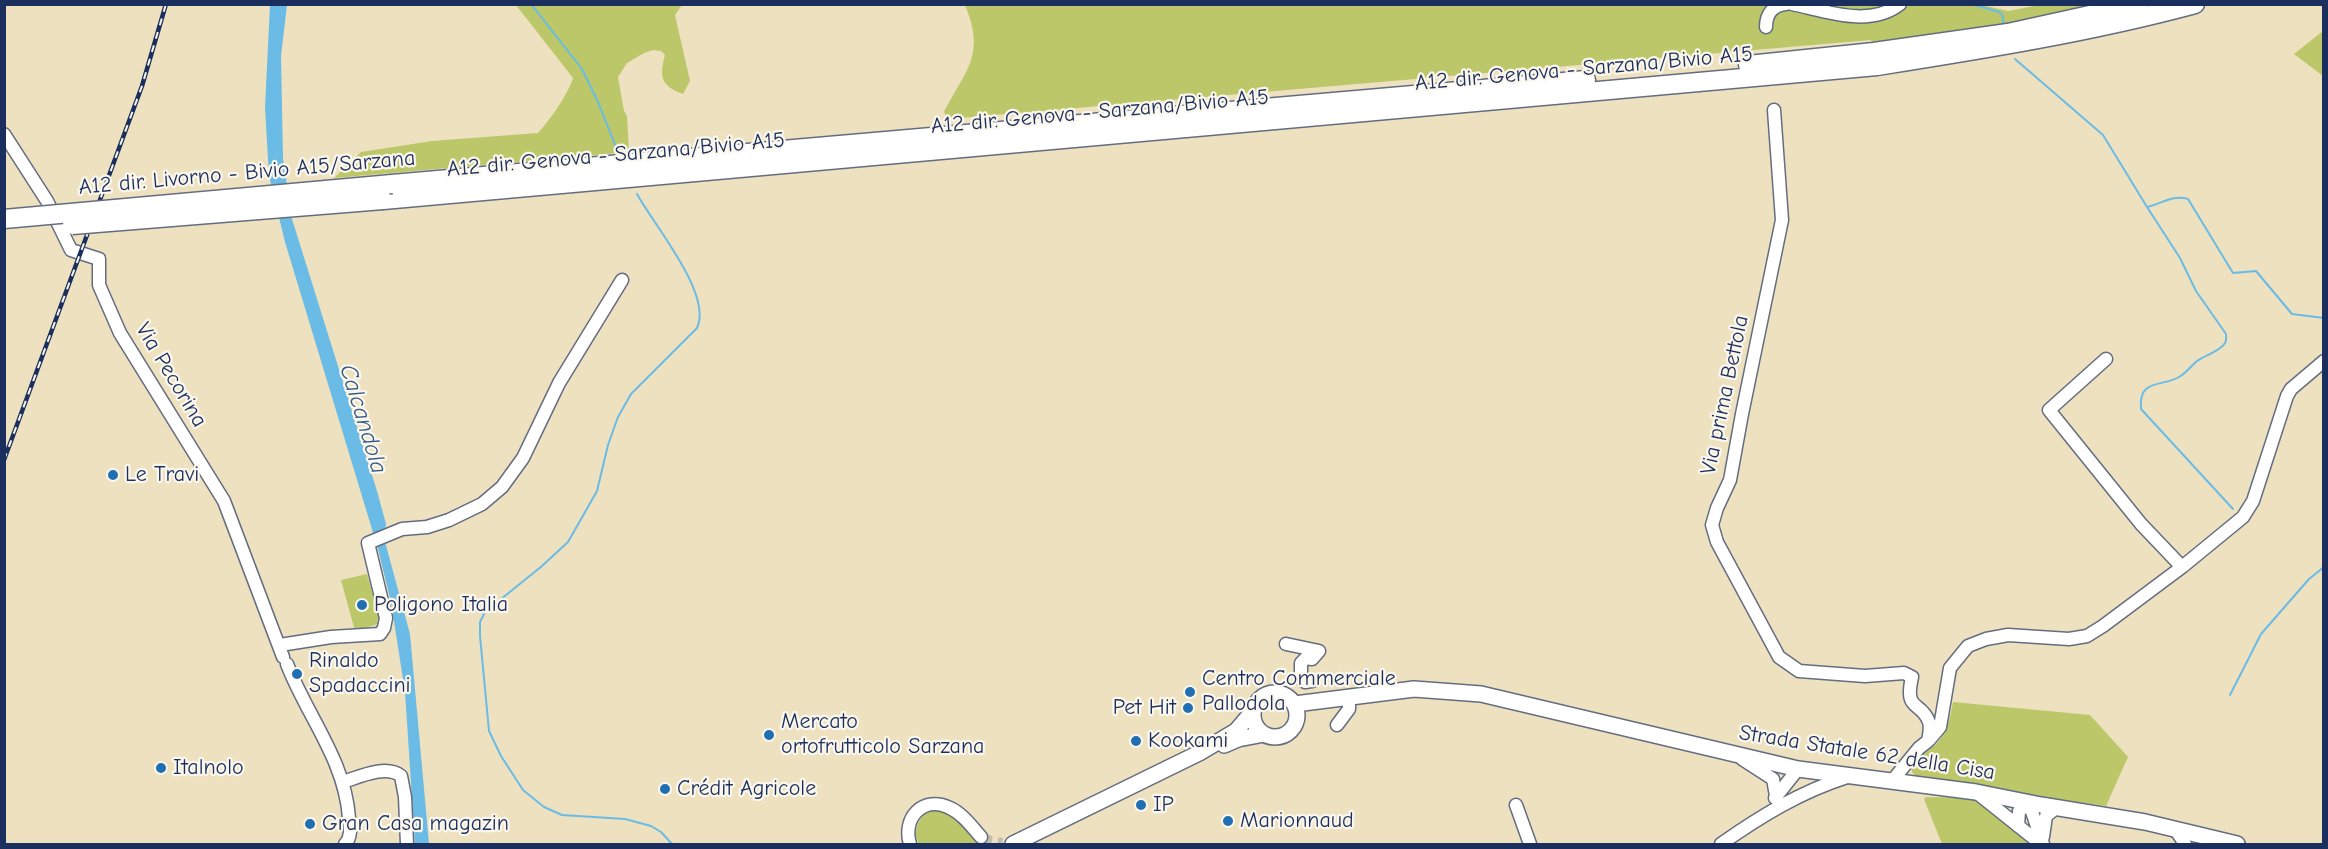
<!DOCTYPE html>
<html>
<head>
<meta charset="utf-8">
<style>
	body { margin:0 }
	#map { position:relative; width:2328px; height:849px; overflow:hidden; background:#ede1c0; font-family:"Comic Neue",sans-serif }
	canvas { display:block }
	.frame { position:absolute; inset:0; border:6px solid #1b2f5e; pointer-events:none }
</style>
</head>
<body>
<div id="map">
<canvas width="2328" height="849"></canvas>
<div class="frame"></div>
</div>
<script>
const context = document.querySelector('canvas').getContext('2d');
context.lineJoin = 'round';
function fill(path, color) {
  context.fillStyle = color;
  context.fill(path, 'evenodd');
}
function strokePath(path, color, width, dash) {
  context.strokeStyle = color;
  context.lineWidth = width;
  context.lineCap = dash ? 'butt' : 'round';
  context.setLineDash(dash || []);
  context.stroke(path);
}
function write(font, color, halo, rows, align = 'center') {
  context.font = font + ' "Comic Neue",sans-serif';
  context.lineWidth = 4.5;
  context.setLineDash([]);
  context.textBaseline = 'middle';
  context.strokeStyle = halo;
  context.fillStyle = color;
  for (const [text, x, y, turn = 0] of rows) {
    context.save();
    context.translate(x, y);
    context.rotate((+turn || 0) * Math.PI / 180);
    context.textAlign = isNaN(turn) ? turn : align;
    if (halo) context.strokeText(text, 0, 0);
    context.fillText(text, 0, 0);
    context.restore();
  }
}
const green = new Path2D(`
	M2045 4 2140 5 1874 52 1871 40 948 119 944 112C966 69 986 56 965 5H1888L1883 18 1893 15 1906 5H1982L2008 11Z
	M516 5H682L675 15 690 81 683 94C661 86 659 77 665 55L661 51 653 50 644 53 627 63 618 77 624 111 627 116 629 152 334 178 361 152 432 141 538 133C549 121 568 95 573 78Z
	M2323 31V76L2294 54Z
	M367 574 380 619 377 620 378 624 355 631 341 580Z
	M1953 702 2090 715 2128 757 2106 806 1920 780 1912 772C1912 754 1933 751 1941 738 1948 727 1951 714 1953 702Z
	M1926 797C1945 798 1968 795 1986 805 2002 815 2018 832 2033 844H1942L1924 799Z
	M937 810C960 816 962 831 979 843L919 844 915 834C918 821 922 812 937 810Z`);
const water = new Path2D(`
	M270 5H287L281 56 283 158 292 219 377 491 386 524 384 538 410 634 429 844H415L405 692 391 602 378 549 285 242 269 176 265 108Z`);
const stream = new Path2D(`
	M531 4 582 69 598 102 616 147
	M1971 4 1999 12 2002 14 2004 26
	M2015 59 2103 135 2147 207C2161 204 2174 194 2188 199L2233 273 2256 271 2292 314 2324 318
	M637 194C653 224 713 294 697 328L631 394 618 417 608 445 597 491 568 542 542 566 485 612 480 622V636L489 731 501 756 523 790 544 807 562 815 625 819 651 826 661 832 672 844
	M2147 207 2180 258 2196 291 2226 334C2226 338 2227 340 2225 343 2221 351 2205 355 2197 361 2191 366 2186 373 2179 377 2163 387 2138 378 2141 409L2233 509
	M2230 695 2261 634 2309 579 2324 567`);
const minorTunnel = new Path2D(`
	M981 837 990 842 1002 844`);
const minor = new Path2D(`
	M1792 4C1826 11 1869 28 1900 4
	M1766 27C1766 14 1773 5 1786 4
	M1774 110 1782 220 1742 414 1730 480 1717 508 1712 525 1717 542 1779 657 1799 671 1865 676 1904 673 1912 677C1904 713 1921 700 1929 722 1931 728 1929 735 1928 741L1919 748 1892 781
	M4 134 47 201 71 250 99 259V285L120 333 224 501 283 657
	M2106 359 2049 410 2141 524 2182 567
	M1286 644 1319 651 1312 659 1306 658 1301 663V679L1305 682 1312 681
	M280 645 331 637 380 634 384 628 386 618 368 543 402 529 427 527 449 520 482 504 502 487 523 458 559 383 622 280
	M287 664C307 716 345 760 349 818 350 827 352 837 345 844
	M1337 725 1349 709V696
	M1929 740 1940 727 1950 668 1968 646 1986 639 2008 635 2069 639 2087 636 2103 626 2182 567 2243 517 2253 501 2287 396 2291 389 2324 361
	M1742 759 1773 779 1776 796
	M343 782C359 777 386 764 401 776L405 797 407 844
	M1977 793 2041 844
	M1775 798 1798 769
	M1516 805 1530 844
	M2018 826 2019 811 2029 803 2043 844
	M2175 829 2185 844
	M2043 837 2046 816 2056 808
	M910 844C902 818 923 795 950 808 963 814 972 827 981 837
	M1721 844C1761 816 1800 792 1847 777`);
const major = new Path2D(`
	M1253 715a22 22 0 1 1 44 0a22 22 0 1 1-44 0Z
	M1295 704 1414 689 1481 694 1798 769 1976 792 2041 805 2145 822 2237 844
	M1224 745 1238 739 1264 734
	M1013 844 1199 753 1236 731 1253 711`);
const highway = new Path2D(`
	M1748 65 1874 52 2008 33 2140 4
	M392 184 1586 80
	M383 200 1877 66C1984 49 2091 32 2195 4`);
const rail = new Path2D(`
	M4 460 142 86 166 4`);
const highwayBridge = new Path2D(`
	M4 219 392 184
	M72 225 383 200`);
const markers = [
	[113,475,6,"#1f6fb2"],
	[362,605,6,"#1f6fb2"],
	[297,674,6,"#1f6fb2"],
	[1190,692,6,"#1f6fb2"],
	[1188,708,6,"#1f6fb2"],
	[769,735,6,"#1f6fb2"],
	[1136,741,6,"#1f6fb2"],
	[161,768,6,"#1f6fb2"],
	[665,789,6,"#1f6fb2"],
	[1141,805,6,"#1f6fb2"],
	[1228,821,6,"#1f6fb2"],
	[310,824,6,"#1f6fb2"]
];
const streetNames = [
	["A12 dir. Genova - Sarzana/Bivio A15",1584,69,-5],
	["A12 dir. Genova - Sarzana/Bivio A15",1100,112,-5],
	["A12 dir. Genova - Sarzana/Bivio A15",616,155,-5],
	["A12 dir. Livorno - Bivio A15/Sarzana",247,173,-5],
	["Via Pecorina",171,375,59],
	["Via prima Bettola",1725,395,-78],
	["Strada Statale 62 della Cisa",1867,753,9]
];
const poiNames = [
	["Le Travi",125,475],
	["Poligono Italia",374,605],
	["Rinaldo",309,661],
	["Spadaccini",309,686],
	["Centro Commerciale",1202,679],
	["Pallodola",1202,704],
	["Pet Hit",1176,708,"right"],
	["Mercato",781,722],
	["ortofrutticolo Sarzana",781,747],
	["Kookami",1148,741],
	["Italnolo",173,768],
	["Crédit Agricole",677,789],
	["IP",1153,805],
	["Marionnaud",1240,821],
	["Gran Casa magazin",322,824]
];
const waterNames = [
	["Calcandola",363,419,73]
];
fill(green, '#bbc768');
fill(water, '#6abbe5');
strokePath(stream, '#6abbe5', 2);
strokePath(minorTunnel, '#c3bdac', 12, [12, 6]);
strokePath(minor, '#646d80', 15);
strokePath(major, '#646d80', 18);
strokePath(highway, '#646d80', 21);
strokePath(minor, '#fff', 12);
strokePath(major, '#fff', 15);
strokePath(highway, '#fff', 18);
strokePath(rail, '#1b2f5e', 4.5);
strokePath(rail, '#fbf7ec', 2, [7]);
strokePath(highwayBridge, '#646d80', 21, []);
strokePath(highwayBridge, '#fff', 18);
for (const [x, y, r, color] of markers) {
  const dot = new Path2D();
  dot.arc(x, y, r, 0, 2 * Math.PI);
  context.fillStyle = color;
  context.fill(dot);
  strokePath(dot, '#fbf7ec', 2);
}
write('22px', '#1b2f5e', '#fbf7ec', streetNames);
write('22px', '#1b2f5e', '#fbf7ec', poiNames, 'left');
write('italic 24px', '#335986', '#fbf7ec', waterNames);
</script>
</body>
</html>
